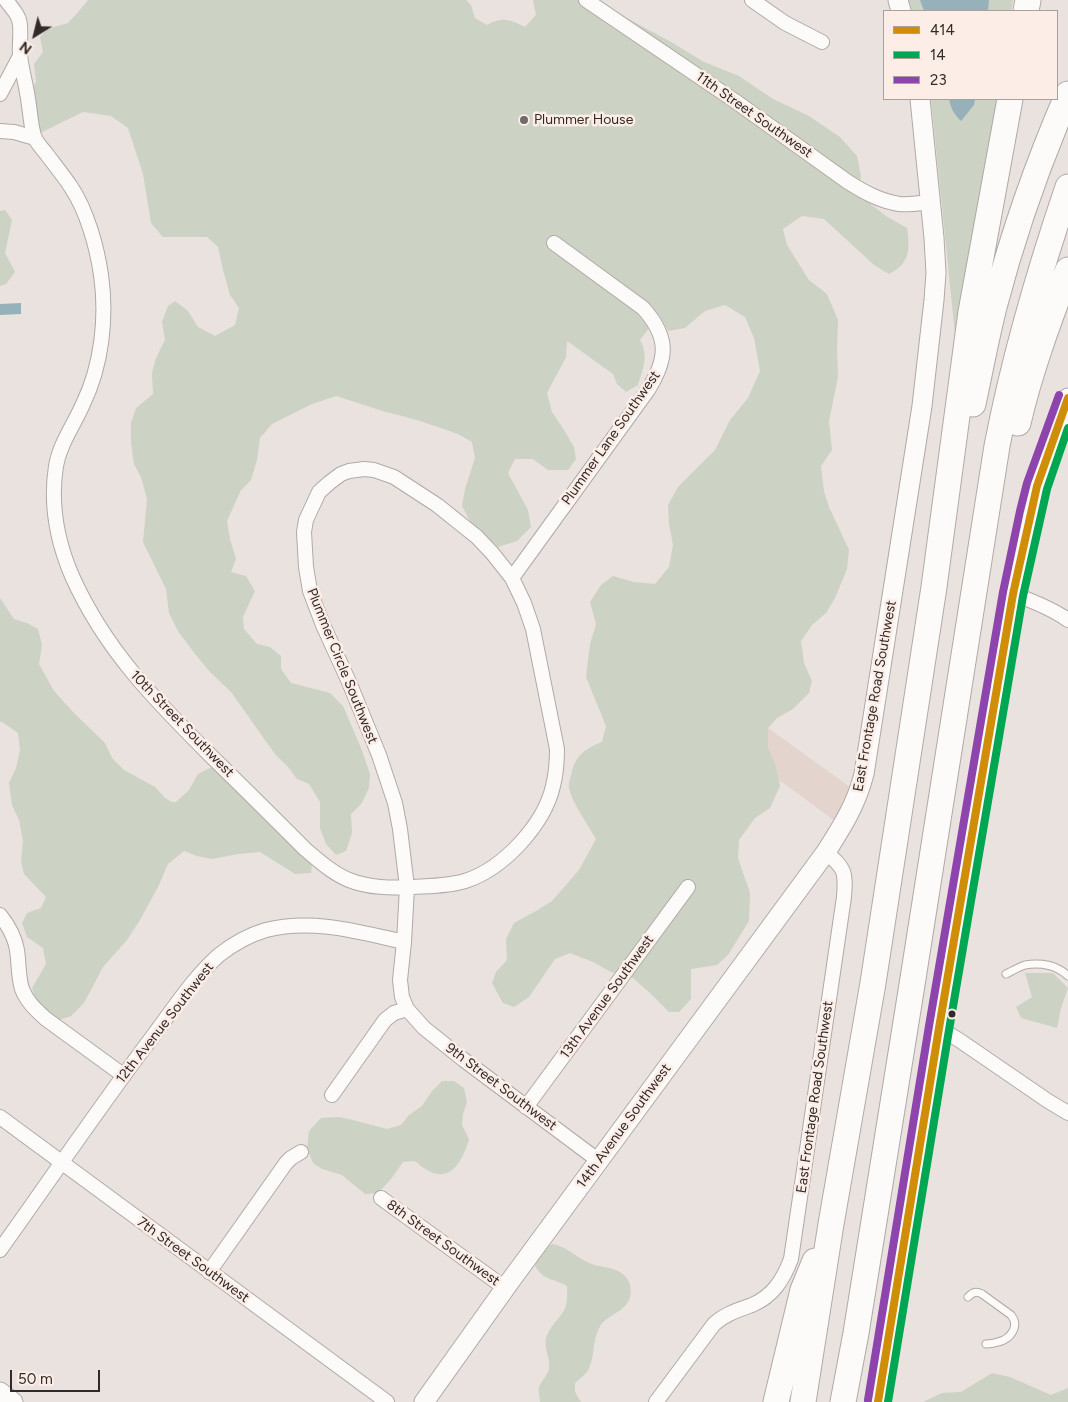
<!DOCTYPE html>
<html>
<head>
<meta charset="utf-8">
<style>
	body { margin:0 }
	#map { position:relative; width:1068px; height:1402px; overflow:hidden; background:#eae2de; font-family:Figtree,sans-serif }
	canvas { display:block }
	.legend { position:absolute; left:883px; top:10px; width:175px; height:90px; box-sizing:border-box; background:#fdede7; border:1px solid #ab9f9b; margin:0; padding:6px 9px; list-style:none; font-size:15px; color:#302a28 }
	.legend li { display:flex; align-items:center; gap:10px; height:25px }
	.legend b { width:25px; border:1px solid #ab9f9b }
	.north { position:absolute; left:10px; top:10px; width:50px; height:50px; -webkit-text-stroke:4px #fdede7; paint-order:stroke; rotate:216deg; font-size:14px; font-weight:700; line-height:20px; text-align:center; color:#302a28 }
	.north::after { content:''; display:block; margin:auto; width:18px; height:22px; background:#302a28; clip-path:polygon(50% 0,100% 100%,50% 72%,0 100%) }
	.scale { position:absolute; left:10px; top:1370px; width:90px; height:22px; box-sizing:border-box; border:2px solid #302a28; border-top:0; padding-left:6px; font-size:15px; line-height:18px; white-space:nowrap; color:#302a28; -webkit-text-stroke:4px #fdede7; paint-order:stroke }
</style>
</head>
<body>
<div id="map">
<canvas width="1068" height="1402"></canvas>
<ul class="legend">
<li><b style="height:6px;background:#cf8d08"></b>414</li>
<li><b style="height:6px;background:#00a651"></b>14</li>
<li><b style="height:6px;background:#8e44ad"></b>23</li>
</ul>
<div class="north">N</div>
<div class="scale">50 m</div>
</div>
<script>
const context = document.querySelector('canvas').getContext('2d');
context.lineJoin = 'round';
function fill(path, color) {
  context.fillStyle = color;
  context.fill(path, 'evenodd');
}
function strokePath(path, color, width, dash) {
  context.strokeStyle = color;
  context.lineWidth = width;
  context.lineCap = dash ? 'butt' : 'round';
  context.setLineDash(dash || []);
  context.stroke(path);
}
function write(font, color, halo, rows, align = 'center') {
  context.font = font + ' Figtree,sans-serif';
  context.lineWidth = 5;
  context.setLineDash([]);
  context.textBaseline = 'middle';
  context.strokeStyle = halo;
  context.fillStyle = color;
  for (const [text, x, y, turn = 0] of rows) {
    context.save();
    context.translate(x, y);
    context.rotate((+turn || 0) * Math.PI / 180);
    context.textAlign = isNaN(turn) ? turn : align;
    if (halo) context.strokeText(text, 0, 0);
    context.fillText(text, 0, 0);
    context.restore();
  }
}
const built = new Path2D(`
	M768 728 850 787 835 821 779 780 776 766 768 747Z`);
const green = new Path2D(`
	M88 0H466L471 5 475 18 487 25C503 16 510 20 525 27L536 15 533 0H598L601 4 671 42 704 62 739 76 773 99 809 116 840 137 857 156 861 176 858 194 886 216 907 228C910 249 910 264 889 274L874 265 824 219 802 216 783 229 787 245 809 280 827 294 838 320 837 350 838 377 829 421 832 450 821 466 824 491 829 507 849 550 847 569 835 598 826 613 812 625 801 641 804 663 812 681 809 693 793 709 777 718 768 728V747L776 766 780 786 770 808 755 818 739 840 738 858 750 893 749 921 728 955 717 965 691 969V999L679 1012H669L651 994 633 978 611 972 593 962 570 953 555 959 529 997 514 1007 503 1003 492 983 496 972 507 960 506 939 514 923 536 911 552 901 579 870 596 839C589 826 567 796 569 783 570 779 571 775 572 771 578 753 585 749 602 742L606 726 586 677 590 644 596 624 590 602 601 585 613 576 634 582 655 584 669 567 673 545 669 524 668 505 678 487 715 450 730 420 748 398 760 371 754 338 745 317 725 305 705 311 685 328 668 331 659 315 640 340C649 356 643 368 638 385L626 392 617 384 613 374 567 341 566 357 547 393 552 412 564 430 574 447 576 459 568 470H548L533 459H515L508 473 528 510 531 527 517 541 498 547 470 521 462 506 465 489 475 458 472 442 458 434 417 420 383 411 336 396 312 404 272 424 260 438 257 460 251 480 241 490 227 521 230 539 236 559 231 572 246 576 255 591 243 617 244 629 257 644 270 647 281 656V669L291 683 330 693 343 706 361 748 370 774 369 788 362 803 351 814 352 833 346 851 336 855 326 844 320 828V802L309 784 297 779 288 767 275 754 231 692 210 672 195 654 178 631 169 613 166 589 143 542 147 499 141 477 134 464 131 443V423L136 408 153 394 152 373 156 358 165 340 162 322 168 306 175 301 188 311 198 327 215 336 235 325 239 308 230 295 223 270 218 247 207 237H163L151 223 143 174 128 128 111 116 83 112 40 133 26 122 31 91 36 82 34 64 43 52 40 37 47 29 68 23 79 11Z
	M909 0H1013L1011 11H912Z
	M931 99H997L956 344Z
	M5 210 12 220 5 253 15 272 6 284 0 286V211Z
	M0 598 14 619 27 623 38 629 42 645 39 664 54 691 74 713 105 743 112 758 124 770 155 787 165 798 172 802H176L189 790 198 774 214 766 312 863 311 873 295 874 260 852 238 854 212 859 197 856 184 851 168 864 158 887 140 920 127 940 103 967 84 1003 71 1016 59 1020C46 1013 36 1003 32 988L46 964 43 948 27 937 22 923 27 913 41 908 46 897 24 874 21 862 23 841 19 820 12 805 9 783 16 768 20 750 18 733 2 722H0Z
	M1025 973H1053L1068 988 1061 1008 1057 1028 1021 1018 1016 1007 1032 997Z
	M442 1081H454L464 1088 467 1102 463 1114 462 1125 469 1139C464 1157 452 1185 427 1170 423 1168 419 1164 415 1161L403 1162 391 1179 378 1193 365 1194 342 1175 322 1169 313 1163 307 1148 309 1131 321 1118 339 1117 353 1120 387 1129 401 1125 409 1115 422 1106 432 1091Z
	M552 1244C566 1246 576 1257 589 1263 603 1269 625 1266 630 1285 631 1290 631 1296 629 1300 623 1313 606 1315 599 1328 592 1341 595 1360 587 1372 584 1376 579 1379 575 1383V1392L581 1402H540C540 1397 538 1391 539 1387 541 1381 547 1376 549 1369 551 1358 542 1346 547 1335 559 1312 569 1317 567 1286 553 1278 544 1281 535 1266 538 1257 544 1249 552 1244Z
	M992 1373 1010 1377 1051 1395 1068 1388V1402H923L942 1393 961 1392Z`);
const water = new Path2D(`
	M920 0H989L988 11H924Z
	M949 99H975L974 105 961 121C954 114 951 109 949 99Z
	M21 303V314L0 315V304Z`);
const lane = new Path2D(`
	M1006 974C1012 971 1019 967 1025 965 1040 962 1057 965 1068 976
	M968 1297C973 1292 976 1291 982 1294L1011 1315C1020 1326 1011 1339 998 1342 995 1343 990 1344 986 1344`);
const street = new Path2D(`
	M6 0C10 6 18 14 19 20 22 29 19 45 20 54 21 67 25 80 27 93 30 107 30 122 34 136 36 142 41 147 45 152 54 164 63 175 71 187 87 211 97 247 101 275 107 317 102 365 83 404 74 425 60 443 56 466 50 504 57 541 72 576 105 650 155 700 211 756 243 787 274 818 305 849 318 860 332 873 349 880 369 888 391 888 413 887 430 886 449 886 465 881 503 869 544 825 553 786 556 774 557 761 557 749L533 629 524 603 512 578 493 554 477 537 437 505 394 477 374 470 364 469 349 471 341 474 329 483 319 492 306 520 304 532 306 567 310 591 323 625 349 682 379 755 395 803 400 829 407 887 404 942 400 980 402 997 407 1009 424 1028 464 1060 599 1161
	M586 0 735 101 848 182C864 192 880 201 899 204 909 205 921 203 931 202
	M752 0 785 23 822 42
	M0 94 20 56
	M0 131 14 132 35 138
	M512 578 648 390C668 358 669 337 643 308L554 243
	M1013 594C1033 601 1051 608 1068 620
	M0 915C8 925 15 938 17 950 19 963 18 976 22 989 27 1002 36 1010 46 1019L123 1075
	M939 1028 959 1040 1048 1101 1068 1113
	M332 1095 385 1020 394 1013 407 1009
	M526 1107 688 887
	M0 1117 387 1402
	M381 1198 505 1288
	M0 1250C50 1180 98 1109 150 1040 172 1011 192 979 219 955 233 944 249 935 266 930 311 918 360 932 404 942
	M209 1272 286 1163 291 1158 301 1152
	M656 1402 714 1324C725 1314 738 1310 752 1305 773 1296 783 1280 791 1259L844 897C846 871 845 869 826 852`);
const secondary = new Path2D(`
	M898 0 901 11
	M0 1392 13 1402
	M424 1402 511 1280 826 852C843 825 856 805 864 774L922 406 934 300 936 273 934 238 920 99
	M878 1402 939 1028 1013 594 1030 513 1037 486 1068 398`);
const highway = new Path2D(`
	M1026 11 1028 0
	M973 404C980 371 986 339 994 307 1013 234 1038 163 1068 94
	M1018 423C1030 371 1049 320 1068 270
	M776 1402 803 1290 815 1261
	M803 1402 831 1224 873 983 934 587 971 312 1010 99
	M843 1402 856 1333 911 991 997 446C1014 358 1039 272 1068 187`);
const bus1 = new Path2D(`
	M878 1402 939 1028 1013 594 1037 486 1068 398`);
const bus2 = new Path2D(`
	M888 1402 949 1030 1023 596 1047 489 1068 428`);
const bus3 = new Path2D(`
	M868 1400 929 1026 1003 592 1020 511 1027 483 1059 395`);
const markers = [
	[524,120,5,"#716a68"],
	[952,1014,4.5,"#302a28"]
];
const streetNames = [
	["11th Street Southwest",754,115,35],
	["Plummer Lane Southwest",611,438,-55],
	["Plummer Circle Southwest",342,666,68],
	["East Frontage Road Southwest",875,696,-80],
	["10th Street Southwest",182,724,46],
	["13th Avenue Southwest",607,997,-54],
	["12th Avenue Southwest",165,1023,-52],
	["9th Street Southwest",501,1087,37],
	["East Frontage Road Southwest",815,1097,-82],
	["14th Avenue Southwest",624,1126,-54],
	["8th Street Southwest",443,1243,36],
	["7th Street Southwest",193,1260,36]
];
const poiNames = [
	["Plummer House",534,120]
];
fill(built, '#e4d4ce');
fill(green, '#ccd2c4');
fill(water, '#97b1ba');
strokePath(lane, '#b0a9a6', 9);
strokePath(street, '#b0a9a6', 16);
strokePath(secondary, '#b0a9a6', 21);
strokePath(highway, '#b0a9a6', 27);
strokePath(lane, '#fcfbfa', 7);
strokePath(street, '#fcfbfa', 14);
strokePath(secondary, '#fcfbfa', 19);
strokePath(highway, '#fcfbfa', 25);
strokePath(bus1, '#cf8d08', 8);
strokePath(bus2, '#00a651', 8);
strokePath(bus3, '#8e44ad', 8);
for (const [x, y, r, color] of markers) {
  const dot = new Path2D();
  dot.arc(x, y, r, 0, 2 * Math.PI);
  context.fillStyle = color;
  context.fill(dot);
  strokePath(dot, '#fdede7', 2);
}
write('14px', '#302a28', '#fdede7', streetNames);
write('14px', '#302a28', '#fdede7', poiNames, 'left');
</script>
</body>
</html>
